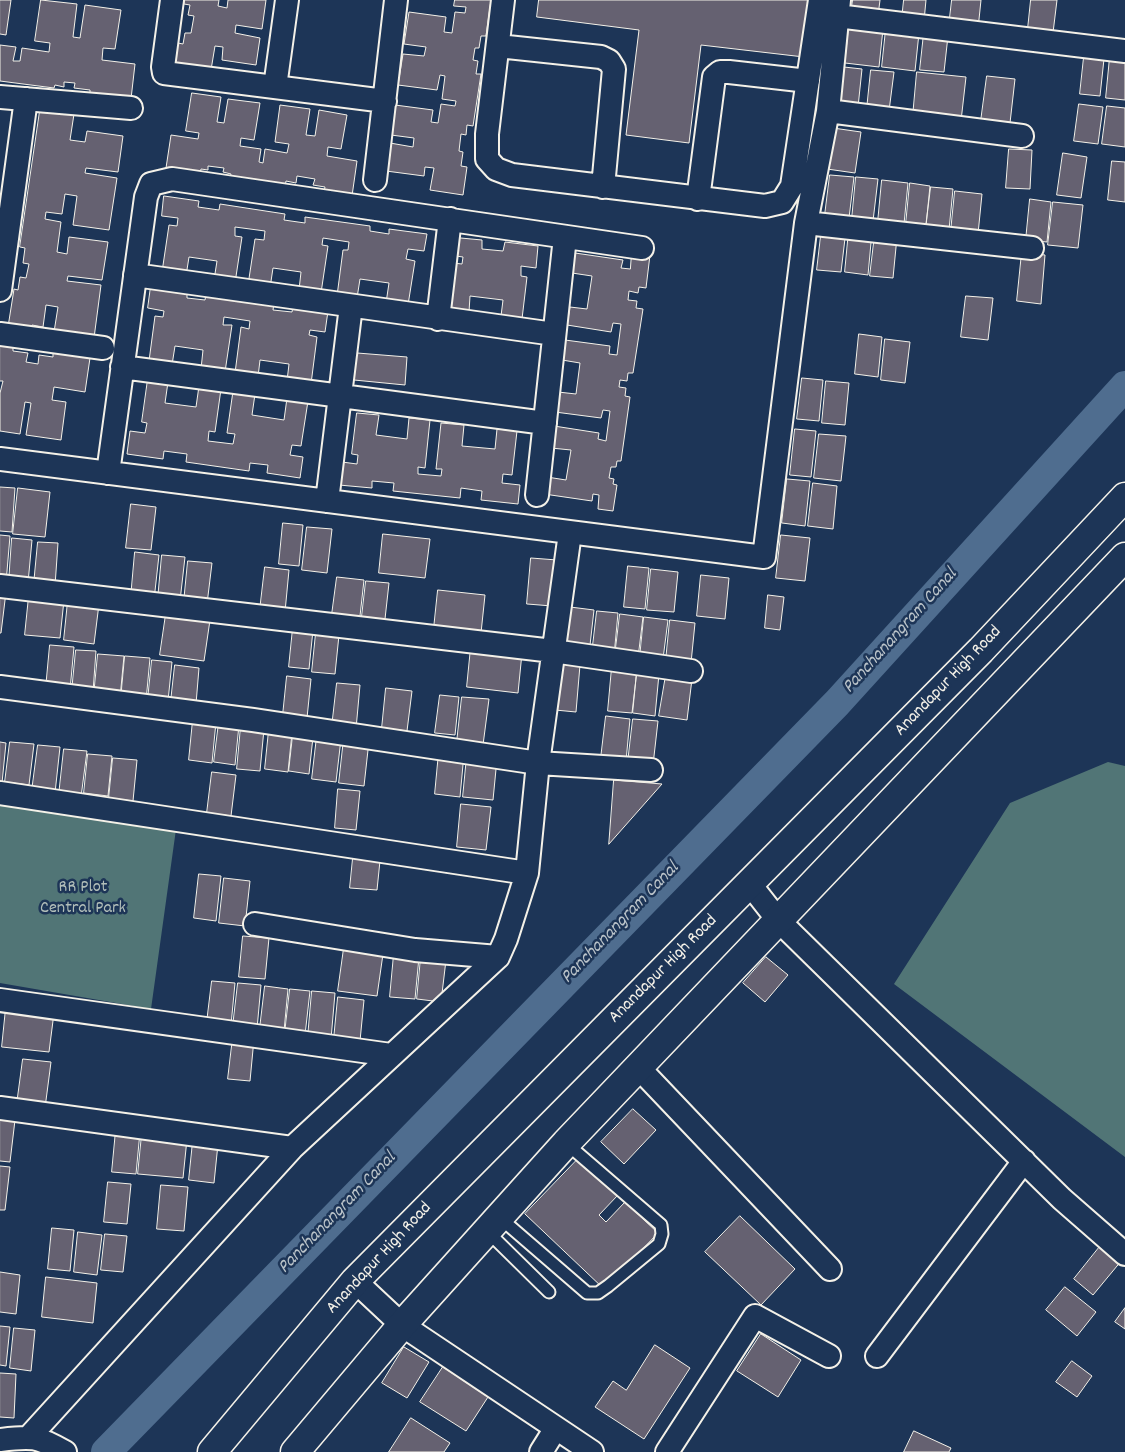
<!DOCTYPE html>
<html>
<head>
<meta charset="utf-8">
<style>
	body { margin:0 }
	canvas { display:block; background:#1d3557 }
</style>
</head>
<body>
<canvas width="1125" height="1452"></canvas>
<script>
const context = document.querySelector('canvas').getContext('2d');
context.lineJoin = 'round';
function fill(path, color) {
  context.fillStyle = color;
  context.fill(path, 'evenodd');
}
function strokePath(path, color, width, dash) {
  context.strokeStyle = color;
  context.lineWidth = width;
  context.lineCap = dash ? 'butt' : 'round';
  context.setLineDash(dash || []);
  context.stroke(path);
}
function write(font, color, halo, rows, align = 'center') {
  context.font = font + ' Dekko,sans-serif';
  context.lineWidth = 5;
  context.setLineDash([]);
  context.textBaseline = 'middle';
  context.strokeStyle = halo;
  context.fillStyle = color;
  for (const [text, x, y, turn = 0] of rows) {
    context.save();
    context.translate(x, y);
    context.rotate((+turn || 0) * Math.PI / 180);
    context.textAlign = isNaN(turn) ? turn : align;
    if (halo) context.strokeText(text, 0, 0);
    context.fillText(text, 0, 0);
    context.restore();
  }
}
const green = new Path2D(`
	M1108 762 1125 766V1157L894 984 1010 803Z
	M0 798 177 822 151 1009 0 983Z`);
const canal = new Path2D(`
	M106 1452 837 703 1125 386`);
const building = new Path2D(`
	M0 0H11L6 35 0 34Z
	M41 0 77 4 73 37 80 38 85 5 121 10 115 49 103 48 102 60 135 64 131 99 90 94V90L74 88 75 83 64 82V87L55 85 54 88 0 81V45L16 47 13 61H20L22 48 49 52 50 43 35 41Z
	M185 0H219L218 6 227 8 228 0H266L262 29 236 25 235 33 260 38 256 65 222 60 223 47 215 46 210 76 174 70 178 43 183 44 185 33H191L194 16 188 15 190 5 184 4Z
	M455 0H491L486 36H481L479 48H475L473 60 478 61 476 74H481L473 126 467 125 466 135 461 134 459 151 463 152 461 166 467 167 463 195 430 190 434 168 425 167 424 176 386 171 390 143 413 147 414 138 391 135 395 105 433 110 431 122 438 123 441 104 455 106 456 101 442 99 445 76 440 75 437 90 398 85 403 54 424 56 426 47 404 44 409 12 446 17 444 32 452 33 455 12 465 13 466 7 454 6Z
	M539 0H812L804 57 701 45 689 143 626 135 639 30 537 17Z
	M853 0H880L878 16 851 13Z
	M904 0H926L924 21 902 19Z
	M952 0H981L978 29 949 26Z
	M1031 0H1057L1052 41 1027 38Z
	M849 26 883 29 879 67 845 63Z
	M886 29 919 33 915 71 882 67Z
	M924 33 948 36 944 72 920 70Z
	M1084 57 1104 59 1100 96 1080 94Z
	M1110 57 1125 58V100L1106 98Z
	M844 67 862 69 858 107 840 105Z
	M871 70 894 72 889 111 867 109Z
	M917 72 966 77 961 121 913 116Z
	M987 76 1015 79 1010 123 981 121Z
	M192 93 221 97 217 122 224 123 228 99 260 103 254 140 241 138 240 146 261 149 259 162 263 163 265 149 287 153 289 144 275 142 280 105 310 109 306 135 315 136 319 110 347 115 341 149 328 147 327 156 357 161 352 196 324 192 325 187 313 185 315 179 297 176 296 183 286 181 285 187 230 178 231 174 223 172 224 168 208 166V170L201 169 200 174 166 168 171 135 198 139 199 133 186 131Z
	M41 104 74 114 70 140 85 142 87 131 123 136 118 172 86 168 85 173 117 178 109 230 73 225 77 196 65 194 62 214 46 212 45 219 61 222 57 252 67 254 69 237 108 242 102 280 68 276 67 281 101 285 94 338 54 332 58 307 46 305 43 327 32 325V331L8 327 14 289 18 290 20 277 26 278 29 264 23 263 25 248 20 247Z
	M1079 104 1103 107 1098 144 1074 141Z
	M1107 106 1125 108V147L1102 144Z
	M833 128 861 132 855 173 827 169Z
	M1009 149 1032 150 1030 189 1006 188Z
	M1063 153 1087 157 1081 198 1057 195Z
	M1112 161 1125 162V202L1108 200Z
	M830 175 854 177 849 218 825 215Z
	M856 177 878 179 873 221 852 219Z
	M882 180 908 183 904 224 878 222Z
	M910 183 930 186 926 226 906 224Z
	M931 187 953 189 949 230 926 227Z
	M955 191 982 194 978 234 951 231Z
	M164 196 199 201 198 207 219 210 220 204 285 214 284 220 305 223V217L370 226V231L389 234V229L427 234 424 251 408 249 406 259 415 261 408 305 386 303 389 283 360 279 357 298 337 296 343 250H348L349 242 323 238 322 245 328 246 321 293 299 290 301 272 273 268 270 288 248 285 255 239 264 240 265 231 235 227V236L242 237 235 283 214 280 217 261 189 257 186 276 162 272 169 225 177 226 178 218 162 216Z
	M1030 199 1051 202 1047 242 1026 240Z
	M1053 202 1083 205 1078 248 1048 245Z
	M822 227 846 230 841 272 817 270Z
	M849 230 872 232 868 275 845 272Z
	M875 234 897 237 893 278 870 276Z
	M450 237 482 240V249L503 251 505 242 538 246 536 268 521 266V276L527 277 522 319 501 316 503 300 470 296 469 312 448 311 453 263 462 264 463 257 448 255Z
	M632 252 650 255 646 288 639 287 638 293 629 291 628 300 637 301 636 308 643 309 633 373H628L627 381 620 380 619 387 626 388 625 396 630 397 621 461H617L616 467H611L609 478 614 479 613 484 617 485 613 511 598 509 599 495 593 494 592 501 544 494 547 477 566 480 571 450 551 448 554 426 599 433 598 439 606 441 610 411 603 410 601 418 555 412 558 392 576 394 580 363 562 360 565 340 610 346 609 354 617 355 621 324 613 323 611 332 567 325 570 307 587 309 592 276 572 273 575 253 623 260 621 268 630 269Z
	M1022 252 1045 255 1041 304 1017 301Z
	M151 286 187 291V298L205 300 206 294 274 303 273 310 292 312 293 306 328 311 325 332 310 330 309 335 317 337 311 384 287 381 289 364 260 360 258 377 235 373 241 327 249 329 250 321 224 317 223 325H232L225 372 201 369 203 350 175 346 172 365 149 361 155 316 163 317 164 311 148 308Z
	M966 296 993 298 988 340 961 337Z
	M859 334 882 337 878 377 855 374Z
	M885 339 910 342 905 383 881 380Z
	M0 345 13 347V351L28 353 26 362 38 364 39 355 53 357V353L90 358 85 392 54 387 52 400 66 402 61 440 26 435 31 403 25 402 20 434 0 431V393L3 381H0Z
	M357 353 407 357 405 385 354 380Z
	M802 378 823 380 819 421 797 419Z
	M148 379 168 382 165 403 196 407 199 386 221 389 215 432 209 431 208 441 233 444 235 434 227 433 233 391 255 394 252 415 284 420 287 398 308 401 301 446 292 445 290 455 303 457 300 478 267 473 268 465 250 463 249 471 186 462 187 454 164 451 163 459 127 454 130 431 145 433 147 423 142 422Z
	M826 381 849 383 845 425 822 423Z
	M357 413 379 415 376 435 407 439 409 418 430 420 425 468 418 467V474L441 476 442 469H436L441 423 464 425 462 446 495 449 497 429 517 431 512 475 503 474 502 483 520 485 518 504 481 500 482 491 461 488 460 498 393 491 394 483 372 481V488L339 485 342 462 357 464 358 455 352 454Z
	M795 429 816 431 811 477 790 475Z
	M819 434 846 436 841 481 814 478Z
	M787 479 810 481 805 526 782 523Z
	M813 483 837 486 833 529 808 526Z
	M0 487 15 488 12 532 0 531Z
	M18 488 50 492 45 537 13 534Z
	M131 504 156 507 151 550 126 548Z
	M283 523 303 525 299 566 279 564Z
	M307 527 332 529 327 573 302 570Z
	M383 534 430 539 425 578 379 573Z
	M0 535 10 536 6 583 0 582Z
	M781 535 810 538 805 581 776 578Z
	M12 538 32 540 28 583 9 582Z
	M38 542 58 543 55 586 34 584Z
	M135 552 159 555 154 600 131 597Z
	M162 555 185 557 180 601 158 599Z
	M531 558 557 560 552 606 527 604Z
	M188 561 212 563 207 604 184 602Z
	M628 566 649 568 645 609 624 607Z
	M265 567 289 570 285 612 260 610Z
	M651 569 678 572 674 612 647 610Z
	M701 575 729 578 725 619 697 616Z
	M337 577 364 580 359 625 331 622Z
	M366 581 389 583 384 628 361 625Z
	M438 590 485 595 481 633 434 628Z
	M0 591 6 592 1 633H0Z
	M768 595 784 597 780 630 765 628Z
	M29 596 64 600 60 638 25 635Z
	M68 601 99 604 94 644 64 640Z
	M570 607 594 610 589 654 566 651Z
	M597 611 618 613 614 656 592 654Z
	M166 614 210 620 204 661 160 655Z
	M620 614 643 617 638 658 615 656Z
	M644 617 668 620 663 659 640 657Z
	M670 620 695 623 691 663 666 660Z
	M293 628 313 630 309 669 289 667Z
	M316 633 339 635 335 674 312 672Z
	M50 645 74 647 70 690 46 688Z
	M471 647 522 653 518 693 467 687Z
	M76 650 96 651 93 692 72 691Z
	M98 654 124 656 120 698 94 695Z
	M125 656 150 658 146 701 121 699Z
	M152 660 172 662 168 701 148 699Z
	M559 663 580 665 576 712 555 710Z
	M175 665 199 668 196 704 171 701Z
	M612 667 637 670 632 713 608 711Z
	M637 672 659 674 655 716 633 713Z
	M666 675 692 679 687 720 659 716Z
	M287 676 311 679 307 718 283 715Z
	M337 683 360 685 356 729 332 727Z
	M386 688 412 691 407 731 382 728Z
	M440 695 459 697 455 735 435 733Z
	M462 697 489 699 483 745 457 742Z
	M606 716 630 719 626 761 601 758Z
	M633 719 658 721 653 765 628 762Z
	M193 720 216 722 212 763 189 760Z
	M219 722 239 725 235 765 214 762Z
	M241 726 264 729 260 771 237 769Z
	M269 730 292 733 288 772 265 769Z
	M293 735 313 737 309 774 289 771Z
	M317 736 341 739 336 782 312 779Z
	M344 738 369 741 364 786 339 783Z
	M0 742 6 743 2 783H0Z
	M10 742 34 744 29 785 5 782Z
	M38 745 60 747 55 793 32 791Z
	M64 749 87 751 81 797 59 795Z
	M439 752 464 754 460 797 435 794Z
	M88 754 112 756 108 796 84 793Z
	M467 756 497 759 493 800 463 797Z
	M113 758 137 760 133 801 109 798Z
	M212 772 236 775 231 816 207 813Z
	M614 780 662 784 609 844Z
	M338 789 360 791 356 830 335 828Z
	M461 804 491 807 486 850 457 847Z
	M354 848 381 851 377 890 350 888Z
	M199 874 221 876 216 921 194 918Z
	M224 878 250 881 245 926 219 923Z
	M243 936 269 938 265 979 239 977Z
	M344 948 383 954 377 996 338 991Z
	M394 954 419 957 415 999 390 997Z
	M421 957 446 960 441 1002 417 999Z
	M766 957 788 975 765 1002 743 983Z
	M212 981 235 983 231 1025 207 1022Z
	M238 983 261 985 257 1029 233 1026Z
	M265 986 288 989 284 1031 260 1028Z
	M290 989 310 991 305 1035 285 1033Z
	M312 991 335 993 331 1039 308 1037Z
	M338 997 364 1000 360 1041 334 1039Z
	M6 1008 54 1013 49 1052 2 1047Z
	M233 1037 254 1039 250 1081 228 1079Z
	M23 1059 51 1062 45 1108 17 1104Z
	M633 1109 656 1130 624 1164 601 1142Z
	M0 1119 15 1120 10 1162 0 1161Z
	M116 1130 140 1132 136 1174 112 1172Z
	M142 1134 187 1139 183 1178 138 1174Z
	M193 1141 218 1144 214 1183 189 1180Z
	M579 1158 618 1195 599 1215 606 1222 625 1202 658 1233 604 1289 525 1214Z
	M0 1166 10 1167 5 1210H0Z
	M108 1182 131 1184 127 1224 104 1222Z
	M161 1185 188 1187 184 1231 157 1229Z
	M740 1216 795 1269 761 1305 705 1252Z
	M52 1228 74 1230 70 1271 48 1269Z
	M78 1232 102 1235 97 1275 74 1272Z
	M105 1234 127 1236 123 1272 101 1270Z
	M1102 1244 1122 1260 1093 1295 1074 1279Z
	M0 1272 20 1275 16 1314 0 1312Z
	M46 1277 97 1283 93 1323 42 1317Z
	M1065 1287 1096 1312 1077 1336 1046 1310Z
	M1125 1308V1329L1115 1322Z
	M0 1326 10 1327 6 1366 0 1365Z
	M14 1328 35 1330 31 1371 10 1368Z
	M761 1334 801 1360 778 1397 737 1371Z
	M655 1345 690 1368 644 1439 595 1407 613 1381 626 1390Z
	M404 1347 429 1362 407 1398 382 1383Z
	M1072 1361 1092 1376 1077 1397 1056 1382Z
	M443 1367 488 1397 466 1431 420 1402Z
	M0 1373 16 1374 14 1418 0 1417Z
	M411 1418 450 1443 444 1452H389Z
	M914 1431 951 1448 949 1452H904Z`);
const service = new Path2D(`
	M499 1217 587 1293H598L608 1286 659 1244 662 1234 661 1225 566 1143
	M487 1231 549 1292`);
const minor = new Path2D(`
	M172 0 163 67 164 73 385 101
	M503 0 487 134V159L496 169 512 175 765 206 782 202 792 186 820 0
	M837 16 1125 51
	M498 46 601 57 609 61 614 69 603 187
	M275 87 287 0
	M0 97 131 108
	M828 111 1022 136
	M375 180 396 0
	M698 199 714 77 720 72H729L808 81
	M806 223 1032 248
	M135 275 554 334
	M0 290 26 99
	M438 319 450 219
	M0 334 103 348
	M122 367 545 423
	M0 459 764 557 806 223 828 111 839 0
	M108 473 146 197 151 184 172 179 642 248
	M537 495 565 237
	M327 501 351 306
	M0 586 553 651 691 671
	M0 687 253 720 538 763 651 770
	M0 793 527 873
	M749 883 778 920 1062 1199 1125 1254
	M255 924 415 950 498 957
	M0 1000 391 1055
	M638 1067 830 1269
	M0 1108 292 1148
	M355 1281 402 1325 592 1452
	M877 1356 1024 1161
	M29 1437 292 1148 498 957 506 939 527 873 538 763 570 533
	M0 1440C32 1436 37 1436 65 1452
	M541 1452 556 1428
	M667 1452 755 1316 829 1356`);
const secondary = new Path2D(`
	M212 1452 355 1281 981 650 1125 497
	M295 1452 402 1325 566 1143 1125 557`);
const streetNames = [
	["Anandapur High Road",949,682,-46],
	["Anandapur High Road",664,970,-45],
	["Anandapur High Road",380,1259,-47]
];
const parkNames = [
	["RR Plot",83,889],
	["Central Park",83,910]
];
const waterNames = [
	["Panchanangram Canal",901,632,-48],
	["Panchanangram Canal",621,924,-46],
	["Panchanangram Canal",338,1214,-46]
];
fill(green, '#517576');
strokePath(canal, '#4f6d8f', 30);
fill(building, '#656171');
strokePath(building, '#f4f1e8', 1);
strokePath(service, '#f4f1e8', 15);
strokePath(minor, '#f4f1e8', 26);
strokePath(secondary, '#f4f1e8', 31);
strokePath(service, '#1d3557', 11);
strokePath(minor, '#1d3557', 22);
strokePath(secondary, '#1d3557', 28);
write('18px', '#f4f1e8', '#1d3557', streetNames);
write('18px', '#b3bfba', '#1d3557', parkNames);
write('italic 19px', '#bac3c9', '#1d3557', waterNames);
</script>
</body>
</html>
